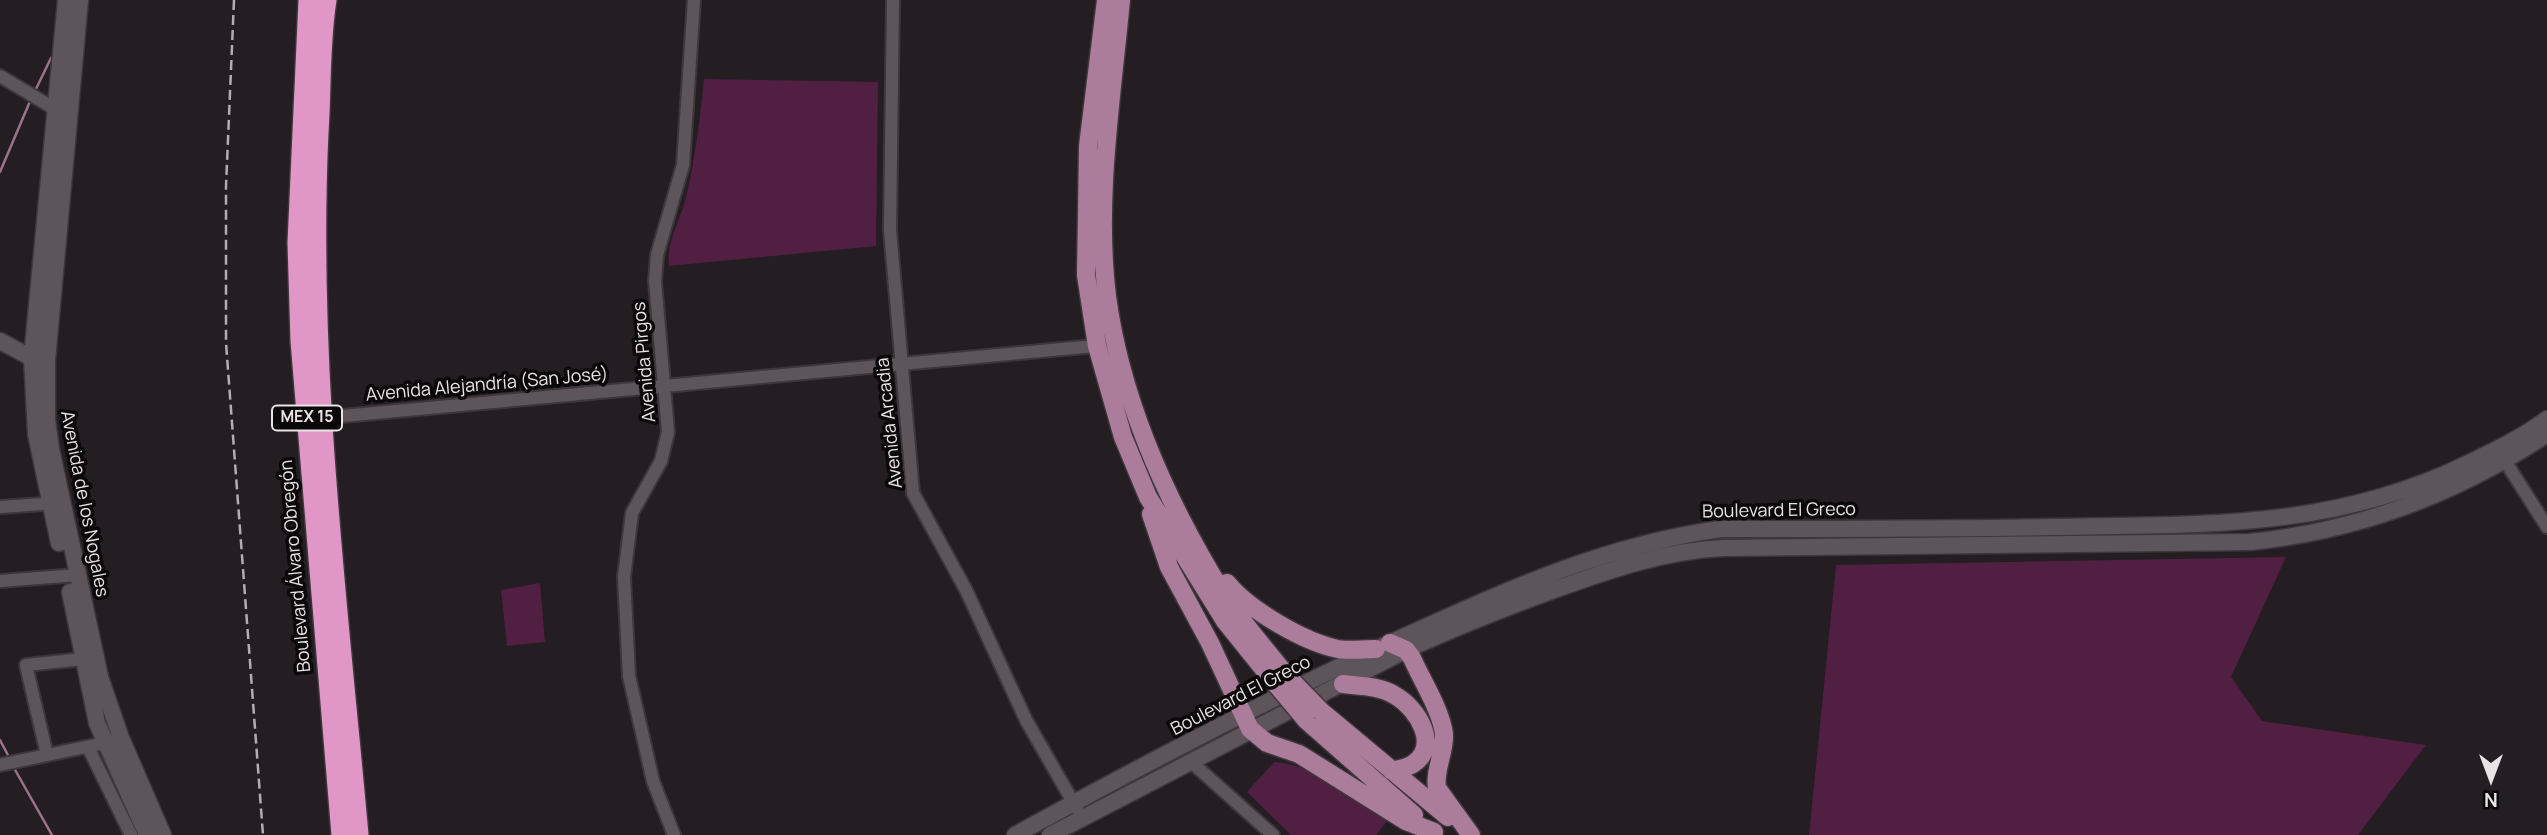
<!DOCTYPE html>
<html>
<head>
<meta charset="utf-8">
<style>
	body { margin:0 }
	#map { position:relative; width:2547px; height:835px; overflow:hidden; background:#241d21; font-family:Manrope,sans-serif }
	canvas { display:block }
	.north { position:absolute; left:2456px; top:744px; width:70px; height:70px; -webkit-text-stroke:5px #0b080a; paint-order:stroke; rotate:180deg; font-size:19px; font-weight:700; line-height:28px; text-align:center; color:#e9e3e6 }
	.north::after { content:''; display:block; margin:auto; width:24px; height:32px; background:#e9e3e6; clip-path:polygon(50% 0,100% 100%,50% 72%,0 100%) }
</style>
</head>
<body>
<div id="map">
<canvas width="2547" height="835"></canvas>
<div class="north">N</div>
</div>
<script>
const context = document.querySelector('canvas').getContext('2d');
context.lineJoin = 'round';
function fill(path, color) {
  context.fillStyle = color;
  context.fill(path, 'evenodd');
}
function strokePath(path, color, width, dash) {
  context.strokeStyle = color;
  context.lineWidth = width;
  context.lineCap = dash ? 'butt' : 'round';
  context.setLineDash(dash || []);
  context.stroke(path);
}
function write(font, color, halo, rows, align = 'center') {
  context.font = font + ' Manrope,sans-serif';
  context.lineWidth = 7;
  context.setLineDash([]);
  context.textBaseline = 'middle';
  context.strokeStyle = halo;
  context.fillStyle = color;
  for (const [text, x, y, turn = 0] of rows) {
    context.save();
    context.translate(x, y);
    context.rotate((+turn || 0) * Math.PI / 180);
    context.textAlign = isNaN(turn) ? turn : align;
    if (halo) context.strokeText(text, 0, 0);
    context.fillText(text, 0, 0);
    context.restore();
  }
}
const green = new Path2D(`
	M704 79 878 82 876 246 669 266C666 240 680 222 686 198 695 158 700 120 704 79Z
	M2286 557 2231 677 2262 721 2426 745 2358 835H1809L1836 565Z
	M540 583 545 642 507 646 501 590Z
	M1274 762C1314 765 1358 794 1388 820L1376 835H1291L1247 792Z`);
const stream = new Path2D(`
	M34 93 51 58
	M0 172 31 99
	M0 740 10 759
	M14 768 52 835`);
const street = new Path2D(`
	M893 0 890 230 913 493 966 590 1026 720 1077 809
	M0 76 55 109
	M321 418 1116 344
	M2500 453 2547 527
	M0 507 58 503
	M0 581 77 575
	M88 747 131 835
	M47 755 26 665 83 659
	M1190 761 1273 835
	M0 765 114 741
	M674 835 653 781 629 676 624 577 632 513 661 461 668 432 655 281 657 255 683 165 694 0`);
const secondary = new Path2D(`
	M80 0 47 360V420L51 449 100 677 121 738 163 835
	M0 341 32 358 42 359
	M59 543 36 434 32 358 66 0
	M70 592 97 723 147 835
	M1015 835C1139 767 1264 701 1392 642 1501 593 1602 545 1721 529 1832 529 1944 529 2055 527 2203 524 2332 530 2469 463 2496 450 2523 437 2547 419
	M1050 835 1406 650C1454 628 1502 609 1551 591 1607 571 1662 551 1723 548L2250 542C2358 531 2457 494 2547 434`);
const primary = new Path2D(`
	M1106 0 1088 146 1086 275 1097 346 1123 437 1148 497 1225 621 1275 683
	M1121 0C1112 97 1095 199 1107 296 1121 401 1169 506 1224 595 1242 623 1266 649 1286 675
	M1151 514 1169 567 1210 643 1250 729 1267 743 1299 754 1406 821 1434 832
	M1227 583C1249 610 1304 642 1338 649 1349 651 1363 649 1376 649
	M1390 643 1406 650 1412 658C1422 681 1441 710 1444 734 1445 753 1434 770 1437 788L1471 835
	M1343 684C1361 686 1381 686 1396 696 1417 708 1441 746 1413 764 1407 768 1399 769 1392 771
	M1322 712 1448 817
	M1306 720 1414 815`);
const highway = new Path2D(`
	M309 0 298 243 301 341 342 835
	M326 0C319 43 321 89 318 132 307 367 337 601 358 835`);
const rail = new Path2D(`
	M234 0 226 186V343L263 835`);
const primaryBridge = new Path2D(`
	M1286 675 1322 712
	M1275 683 1306 720`);
const shields = [
	[307,418,70]
];
const shieldNames = [
	["MEX 15",307,418]
];
const streetNames = [
	["Avenida Pirgos",645,362,-95],
	["Avenida Alejandría (San José)",487,385,-5],
	["Avenida Arcadia",890,423,-96],
	["Avenida de los Nogales",84,504,79],
	["Boulevard El Greco",1779,511,-1],
	["Boulevard Álvaro Obregón",296,566,-95],
	["Boulevard El Greco",1241,696,-27]
];
fill(green, '#511f42');
strokePath(stream, '#9b728c', 2.5);
strokePath(street, '#3d373b', 16);
strokePath(secondary, '#3d373b', 19);
strokePath(primary, '#3d373b', 21);
strokePath(highway, '#3d373b', 24);
strokePath(street, '#5d555a', 12);
strokePath(secondary, '#5d555a', 16);
strokePath(primary, '#ac7c9b', 18);
strokePath(highway, '#e096c6', 21);
strokePath(rail, '#b3acb0', 2.5, [10, 5]);
strokePath(primaryBridge, '#3d373b', 21, []);
strokePath(primaryBridge, '#ac7c9b', 18);
for (const [x, y, w] of shields) {
  const box = new Path2D();
  box.roundRect(x - w / 2, y - 12.5, w, 25, 5);
  context.fillStyle = '#0b080a';
  context.fill(box);
  strokePath(box, '#e9e3e6', 2);
}
write('bold 16px', '#e9e3e6', null, shieldNames);
write('18px', '#e9e3e6', '#0b080a', streetNames);
</script>
</body>
</html>
